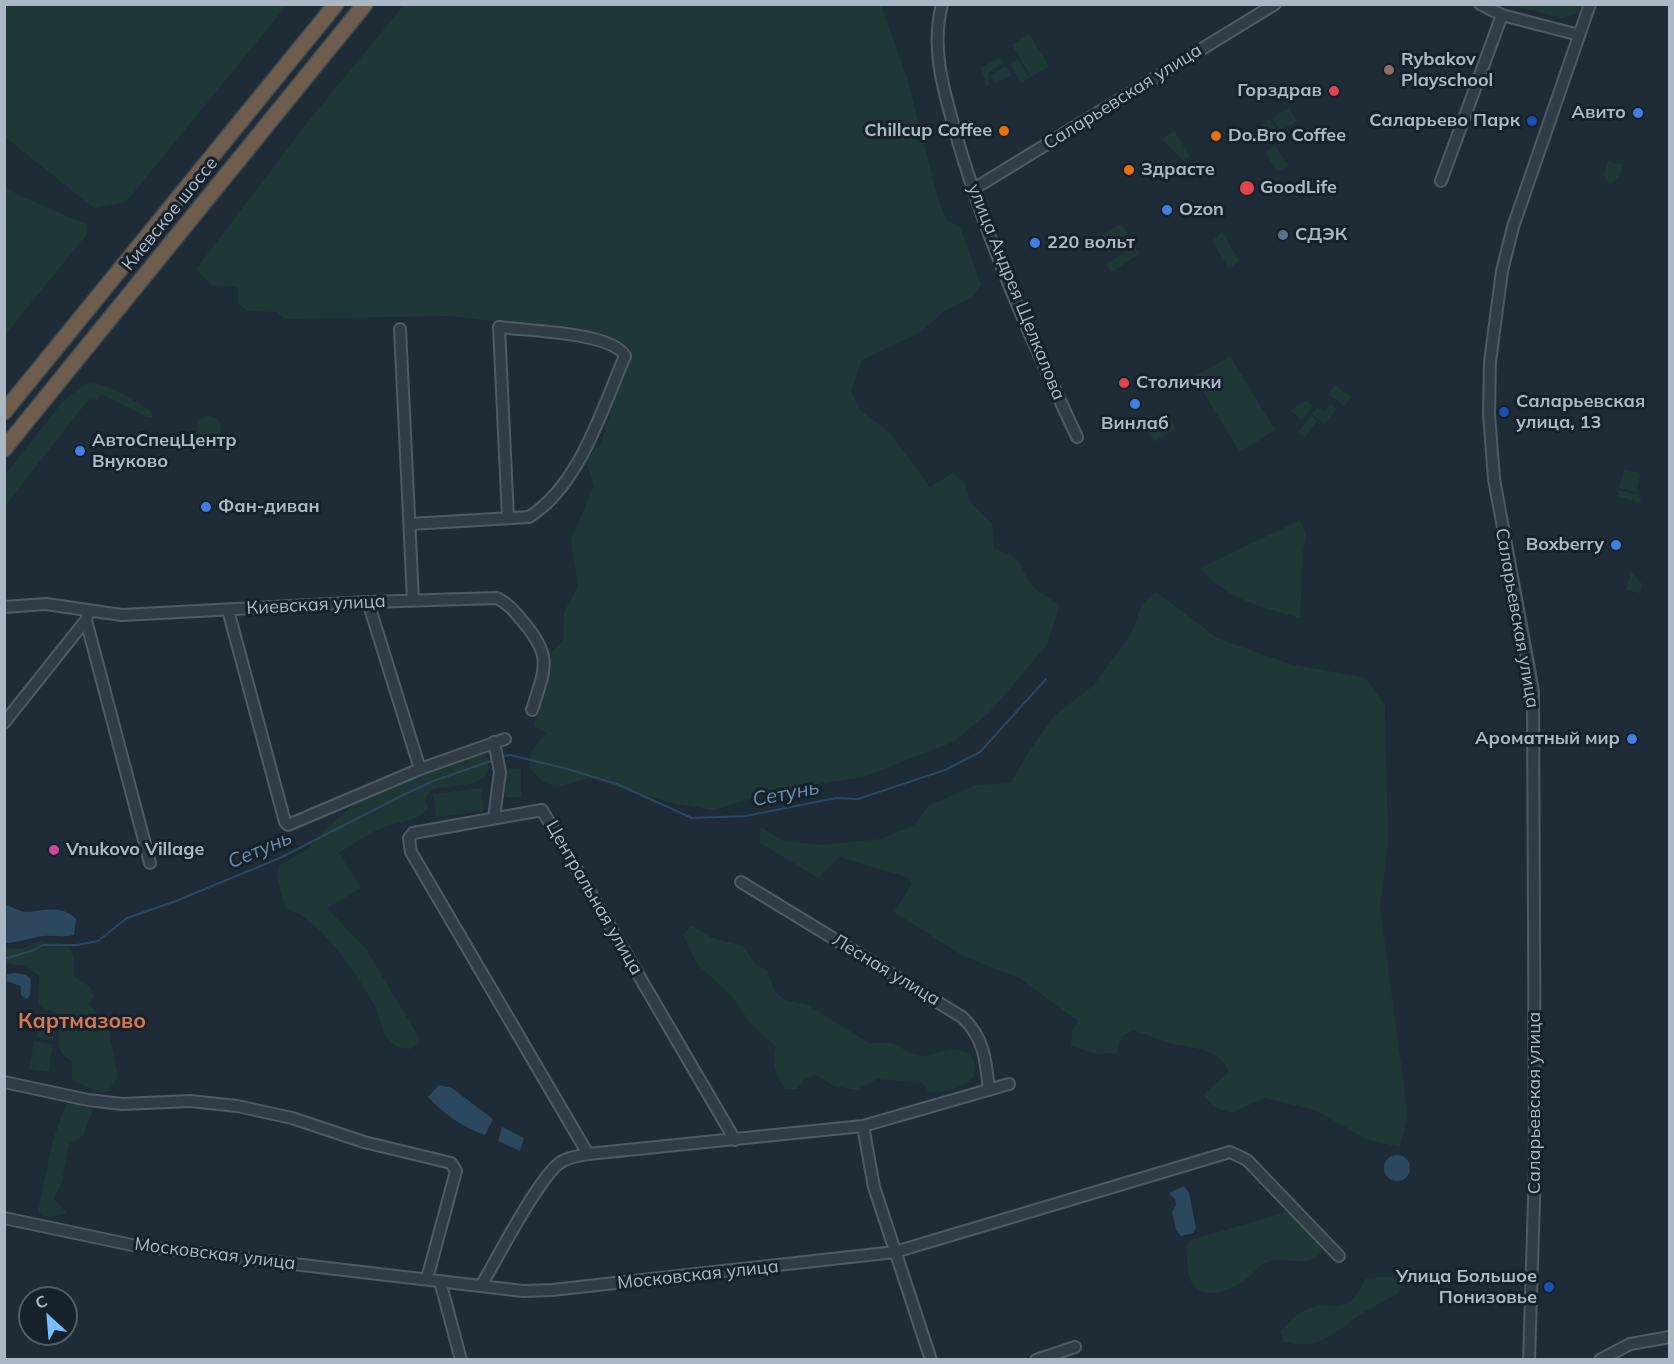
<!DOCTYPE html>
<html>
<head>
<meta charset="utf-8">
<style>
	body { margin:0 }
	#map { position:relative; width:1674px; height:1364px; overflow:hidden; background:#1d2c37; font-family:Mulish,sans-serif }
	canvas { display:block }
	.frame { position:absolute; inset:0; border:6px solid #aab8c5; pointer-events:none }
	.north { position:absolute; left:18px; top:1286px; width:60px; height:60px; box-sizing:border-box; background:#16222b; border:2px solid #515e69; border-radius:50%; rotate:334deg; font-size:16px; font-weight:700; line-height:24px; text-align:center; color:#aab8c5 }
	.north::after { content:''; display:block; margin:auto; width:21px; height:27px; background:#75bfff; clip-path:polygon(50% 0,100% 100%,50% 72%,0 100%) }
</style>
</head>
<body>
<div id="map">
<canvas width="1674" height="1364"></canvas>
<div class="frame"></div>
<div class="north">С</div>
</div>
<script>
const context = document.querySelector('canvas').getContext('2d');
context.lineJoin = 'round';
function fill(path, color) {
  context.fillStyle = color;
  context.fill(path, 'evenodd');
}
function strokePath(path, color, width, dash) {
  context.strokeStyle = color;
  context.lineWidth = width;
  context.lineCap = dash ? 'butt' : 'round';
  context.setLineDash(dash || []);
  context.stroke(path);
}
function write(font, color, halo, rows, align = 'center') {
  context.font = font + ' Mulish,sans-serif';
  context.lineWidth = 6;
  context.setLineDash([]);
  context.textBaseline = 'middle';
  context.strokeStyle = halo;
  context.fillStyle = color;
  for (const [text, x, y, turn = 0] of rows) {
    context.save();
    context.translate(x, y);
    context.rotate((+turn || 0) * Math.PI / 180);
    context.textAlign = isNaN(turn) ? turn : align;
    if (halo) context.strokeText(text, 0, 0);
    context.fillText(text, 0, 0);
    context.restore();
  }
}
const green = new Path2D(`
	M4 5 5 4 287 5 126 202 94 208 5 137Z
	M404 5H881L907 78 937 195 947 221 960 227 981 285 972 297 944 311 921 332 862 360 851 391 860 410 890 433 930 487 953 473 965 483 971 503 992 524 994 549C1025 557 1018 567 1033 587 1038 592 1053 600 1060 606L1047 645 990 712 953 742 864 777 778 790 714 810 671 803 589 778 557 787 543 782 530 768 529 755 546 733 534 726 552 652 563 641 564 612 578 587 571 540 594 486 586 460 601 443 631 348 605 335 449 316 284 319 277 312 247 311 238 304V287L211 285 196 269 310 119Z
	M1511 5H1581L1577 14 1561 18Z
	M1029 34 1049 66 1031 77 1012 45Z
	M1000 57 1004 63 988 73 990 85 987 87 981 68Z
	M1018 59 1030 78 1021 83 1010 64Z
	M1006 66 1011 75 995 84 990 76Z
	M1289 108 1297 121 1280 131 1272 118Z
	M1270 119 1280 136 1269 142 1259 126Z
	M1174 131 1190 156 1183 160 1162 139Z
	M1275 145 1288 166 1277 172 1265 152Z
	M1608 161 1623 165 1619 178 1610 184 1604 175Z
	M4 185 18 195 88 225 87 234 5 335Z
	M1121 224 1130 238 1107 253 1098 238Z
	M1222 232 1239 261 1229 269 1212 241Z
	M1135 246 1140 254 1111 272 1106 264Z
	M1230 356 1275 430 1240 452 1194 377Z
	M87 383C110 383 132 400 151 411L153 417H147L102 394 96 400 89 399 5 506V475L64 400Z
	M1335 385 1351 397 1344 406 1328 394Z
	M1306 401 1313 406 1302 420 1290 410Z
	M1331 404 1337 409 1325 424 1312 414 1318 407 1324 412Z
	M197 428a12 12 0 1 1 24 0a12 12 0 1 1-24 0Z
	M1168 416 1176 428 1154 442 1146 429Z
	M1311 416 1317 421 1305 437 1298 432Z
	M1624 469 1641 473 1636 492 1619 488Z
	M1619 490 1638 495 1642 502 1636 504 1634 501 1617 496Z
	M1300 520 1306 535 1303 552 1300 618C1258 606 1230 601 1200 568Z
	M1631 572 1642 584 1640 593 1626 590Z
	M1156 592 1217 638 1290 664 1366 678 1385 706 1388 843 1380 908 1408 1116 1400 1147 1368 1140 1315 1110 1265 1098 1231 1113 1214 1107 1203 1095 1229 1072C1220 1048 1191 1048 1169 1043 1157 1039 1145 1034 1133 1030L1121 1037 1116 1053 1096 1054 1071 1046 1072 1031 1078 1021 1018 977 965 957 894 912 912 884 907 877 839 857 818 878 759 842 761 827 783 841 821 845 881 839 914 825 928 806 976 785 1011 783 1029 751 1055 715 1094 685 1132 632 1142 604Z
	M484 750C502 789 460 784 433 789L425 798 428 809C412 824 402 820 384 827 369 833 353 844 339 853L361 888 327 908 366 949 418 1036 420 1042 410 1049C402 1048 395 1047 389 1040 380 1031 381 1017 375 1006 358 975 319 917 285 908L277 876 279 865 308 849 323 832 356 802Z
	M506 768 521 769V797H506Z
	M481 788 484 811 436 817 433 794Z
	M692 926 712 938 743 946 756 965 767 970 775 992 785 1000 808 1005 869 1043H892L913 1054 926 1056 948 1050H960L971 1054 975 1066 974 1077C964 1088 944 1093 929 1092L922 1083 877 1079 857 1090 834 1086 815 1074 805 1079 797 1089H785C775 1075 772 1063 776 1047L751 1024 731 995 697 964 683 934Z
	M40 941 59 943 70 948 74 958V976L90 987 94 996 89 1004 108 1026 118 1077 108 1091 98 1092 72 1080V1061C51 1052 62 1032 58 1013L45 1010 38 1004 39 975 24 966 5 963V948L22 949Z
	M41 1012 57 1015 53 1040 37 1037Z
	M34 1041 53 1044 48 1072 29 1069Z
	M76 1103 92 1110C91 1120 85 1125 84 1135L69 1144 62 1182 54 1199 67 1213 45 1218 38 1212 53 1140 66 1104Z
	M1287 1212 1296 1217 1323 1250C1308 1271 1289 1255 1268 1262 1259 1264 1257 1270 1250 1276 1235 1289 1201 1305 1190 1279 1187 1269 1187 1257 1186 1246L1191 1240Z
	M1379 1277H1391L1402 1282 1399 1293C1386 1300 1366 1310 1354 1319 1330 1337 1315 1350 1283 1342L1281 1331C1291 1320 1301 1309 1316 1306 1328 1304 1342 1310 1353 1299 1358 1294 1362 1284 1366 1279Z`);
const water = new Path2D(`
	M5 905C12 906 19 912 27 912 44 911 62 904 76 919L74 935C62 938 50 934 38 937 26 939 18 943 5 943Z
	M14 973 26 975 31 979 30 995 27 999 21 995V986L6 981 7 974Z
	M439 1085 452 1088 493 1119 485 1135C463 1128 443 1113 428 1097Z
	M502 1127 524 1138 520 1151 498 1141Z
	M1384 1168a13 13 0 1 1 26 0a13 13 0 1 1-26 0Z
	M1184 1186 1189 1193 1196 1228 1193 1233 1181 1236 1176 1230 1172 1212 1176 1205 1175 1199 1169 1193Z`);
const stream = new Path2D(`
	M501 757 510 755 564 768 617 784 692 818 746 816 836 798 858 799 945 770 980 752 1046 679
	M4 959 34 950 43 945H77L98 941 127 918 176 901 282 857 405 794 436 780 491 761`);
const minor = new Path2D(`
	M942 4C930 51 945 94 957 138 987 242 1031 339 1077 437
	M1480 4 1502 15 1579 35
	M1441 181 1502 15
	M972 190 1275 4
	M400 329 413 600
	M410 524 529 517C580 485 602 409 625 356 612 332 527 331 499 327L508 518
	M368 602 420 769
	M4 607 46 604 122 615 368 602 497 598C509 604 516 613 524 623 554 658 544 670 532 710
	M228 610 285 822 288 825 420 769 505 739
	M89 611 86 620 150 863
	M4 723 86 620
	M494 818 500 772 494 742
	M741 882 962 1017C984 1037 986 1061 989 1090
	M4 1082 88 1100 122 1104 190 1101 237 1106 292 1118 364 1142 451 1163 456 1171 427 1279
	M863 1126 874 1187 931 1360
	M588 1154 411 852 409 838 413 833 542 810 735 1140
	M4 1218 132 1245 523 1291 552 1290 895 1252 1230 1152 1247 1160 1339 1256
	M440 1281 461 1360
	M482 1284C497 1259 540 1175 561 1162 569 1157 579 1156 588 1154L863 1126 1009 1084
	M1036 1360 1075 1347
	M1529 1360 1535 1168 1533 691 1494 479 1489 414 1490 362 1502 271 1513 227 1590 4
	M1600 1360 1630 1344 1670 1337`);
const highway = new Path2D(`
	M4 412 336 4
	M4 449 365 4`);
const markers = [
	[1389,70,6,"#8d6e63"],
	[1334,91,6,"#e0444e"],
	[1638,113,6,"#3f7fe0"],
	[1532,121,6,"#1a4fb4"],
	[1004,131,6,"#e8710a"],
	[1216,136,6,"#e8710a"],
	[1129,170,6,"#e8710a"],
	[1247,188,8,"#e0444e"],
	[1167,210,6,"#3f7fe0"],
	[1283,235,6,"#5c6f8a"],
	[1035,243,6,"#3f7fe0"],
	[1124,383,6,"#e0444e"],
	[1135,404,6,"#3f7fe0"],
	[1504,412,6,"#1a4fb4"],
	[80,451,6,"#3f7fe0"],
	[206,507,6,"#3f7fe0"],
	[1616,545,6,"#3f7fe0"],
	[1632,739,6,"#3f7fe0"],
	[54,850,6,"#d1479c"],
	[1549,1287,6,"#1a4fb4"]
];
const poiNames = [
	["Rybakov",1401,60],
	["Playschool",1401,81],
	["Горздрав",1322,91,"right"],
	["Авито",1626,113,"right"],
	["Саларьево Парк",1520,121,"right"],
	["Chillcup Coffee",992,131,"right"],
	["Do.Bro Coffee",1228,136],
	["Здрасте",1141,170],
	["GoodLife",1260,188],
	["Ozon",1179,210],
	["СДЭК",1295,235],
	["220 вольт",1047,243],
	["Столички",1136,383],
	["Саларьевская",1516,402],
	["улица, 13",1516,423],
	["Винлаб",1135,424,"center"],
	["АвтоСпецЦентр",92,441],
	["Внуково",92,462],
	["Фан-диван",218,507],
	["Boxberry",1604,545,"right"],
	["Ароматный мир",1620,739,"right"],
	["Vnukovo Village",66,850],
	["Улица Большое",1537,1277,"right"],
	["Понизовье",1537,1298,"right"]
];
const streetNames = [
	["Саларьевская улица",1123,97,-32],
	["Киевское шоссе",170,214,-51],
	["улица Андрея Щелкалова",1016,292,68],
	["Киевская улица",316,605,-3],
	["Саларьевская улица",1517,618,80],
	["Центральная улица",594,898,60],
	["Лесная улица",886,970,31],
	["Саларьевская улица",1535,1103,-90],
	["Московская улица",215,1254,7],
	["Московская улица",698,1275,-6]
];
const waterNames = [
	["Сетунь",786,794,-11],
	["Сетунь",260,850,-23]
];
const quarterNames = [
	["Картмазово",82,1022]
];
fill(green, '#1f3837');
fill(water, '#2c485e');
strokePath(stream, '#2c485e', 2);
strokePath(minor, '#4e5b65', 14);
strokePath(highway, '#3b4851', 18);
strokePath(minor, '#303d47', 10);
strokePath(highway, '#6e5c4d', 15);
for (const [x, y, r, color] of markers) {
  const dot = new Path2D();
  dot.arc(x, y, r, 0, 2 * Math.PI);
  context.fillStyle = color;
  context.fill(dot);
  strokePath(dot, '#16222b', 2);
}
write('bold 18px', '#aab8c5', '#16222b', poiNames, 'left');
write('18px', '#aab8c5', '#16222b', streetNames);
write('italic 20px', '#678fac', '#16222b', waterNames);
write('bold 21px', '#dc764e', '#16222b', quarterNames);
</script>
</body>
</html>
